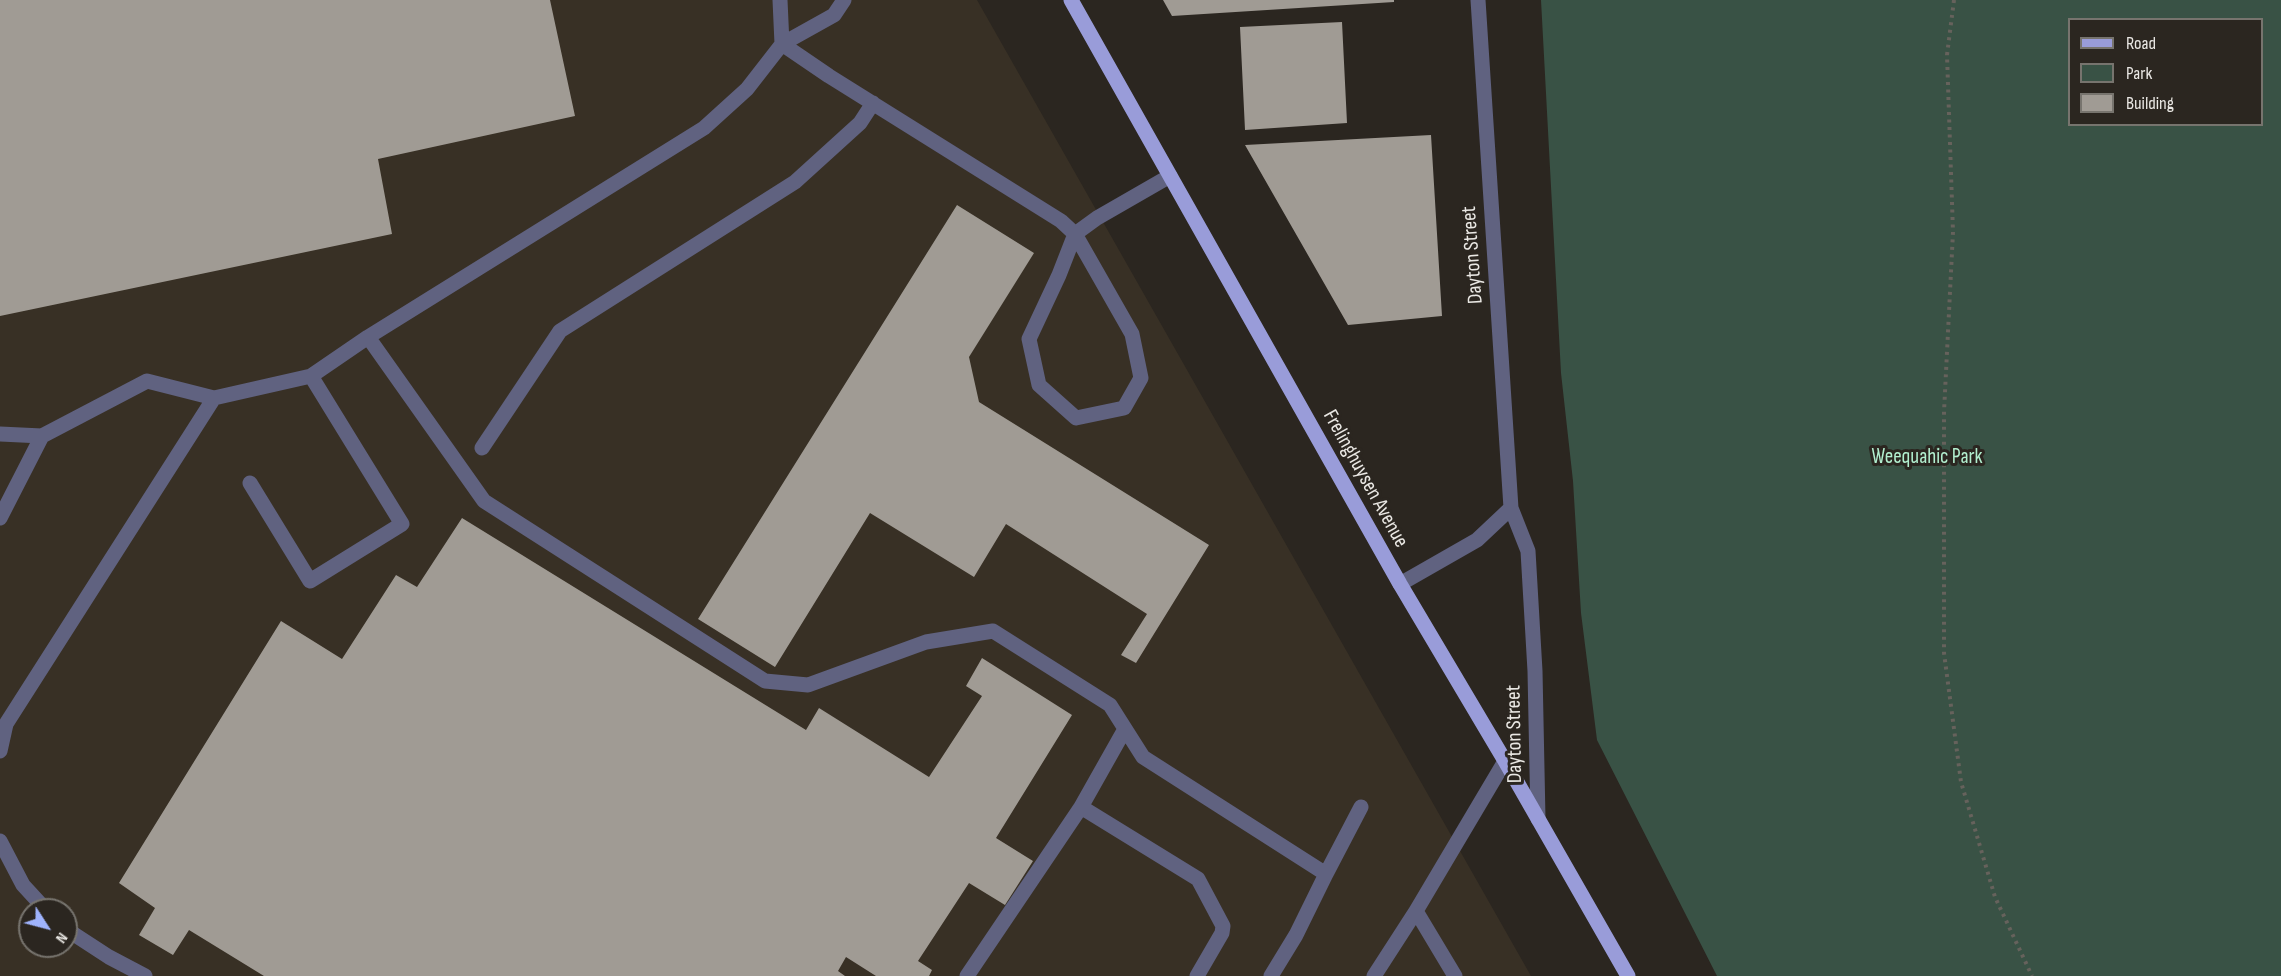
<!DOCTYPE html>
<html>
<head>
<meta charset="utf-8">
<style>
	body { margin:0 }
	#map { position:relative; width:2281px; height:976px; overflow:hidden; background:#2b2620; font-family:"Sofia Sans Condensed",sans-serif }
	canvas { display:block }
	.legend { position:absolute; left:2068px; top:18px; width:195px; height:108px; box-sizing:border-box; background:#2b2620; border:2px solid #77746e; margin:0; padding:8px 10px; list-style:none; font-size:18px; color:#eae8e4 }
	.legend li { display:flex; align-items:center; gap:12px; height:30px }
	.legend b { width:30px; border:2px solid #77746e }
	.north { position:absolute; left:18px; top:898px; width:60px; height:60px; box-sizing:border-box; background:#2b2620; border:2px solid #77746e; border-radius:50%; rotate:126deg; font-size:16px; font-weight:700; line-height:24px; text-align:center; color:#eae8e4 }
	.north::after { content:''; display:block; margin:auto; width:21px; height:27px; background:#9fb3fd; clip-path:polygon(50% 0,100% 100%,50% 72%,0 100%) }
</style>
</head>
<body>
<div id="map">
<canvas width="2281" height="976"></canvas>
<ul class="legend">
<li><b style="height:8px;background:#999cd9"></b>Road</li>
<li><b style="height:16px;background:#395245"></b>Park</li>
<li><b style="height:16px;background:#a09b94"></b>Building</li>
</ul>
<div class="north">N</div>
</div>
<script>
const context = document.querySelector('canvas').getContext('2d');
context.lineJoin = 'round';
function fill(path, color) {
  context.fillStyle = color;
  context.fill(path, 'evenodd');
}
function strokePath(path, color, width, dash) {
  context.strokeStyle = color;
  context.lineWidth = width;
  context.lineCap = dash ? 'butt' : 'round';
  context.setLineDash(dash || []);
  context.stroke(path);
}
function write(font, color, halo, rows, align = 'center') {
  context.font = font + ' "Sofia Sans Condensed",sans-serif';
  context.lineWidth = 6;
  context.setLineDash([]);
  context.textBaseline = 'middle';
  context.strokeStyle = halo;
  context.fillStyle = color;
  for (const [text, x, y, turn = 0] of rows) {
    context.save();
    context.translate(x, y);
    context.rotate((+turn || 0) * Math.PI / 180);
    context.textAlign = isNaN(turn) ? turn : align;
    if (halo) context.strokeText(text, 0, 0);
    context.fillText(text, 0, 0);
    context.restore();
  }
}
const built = new Path2D(`
	M0 0H977L1531 976H0ZM30 910H66V946H30Z`);
const green = new Path2D(`
	M1541 0H2281V976H1717L1597 740 1581 613 1573 481 1561 373ZM2070 20H2262V124H2070Z`);
const building = new Path2D(`
	M0 0H550L575 116 378 159 392 234 0 316Z
	M1163 0H1394V2L1172 16Z
	M1342 22 1347 123 1245 130 1240 27Z
	M1431 135 1442 316 1348 325 1245 145Z
	M957 205 1034 253 969 357 979 402 1209 545 1136 663 1121 655 1147 614 1006 524 974 577 870 513 775 667 698 619Z
	M462 518 806 730 819 708 929 777 982 696 966 686 982 658 1072 715 996 838 1033 861 1005 905 969 883 918 961 932 970 929 976H876L846 957 838 971 845 976H264L189 930 173 955 139 935 155 908 119 883 281 621 342 659 396 575 417 587Z`);
const path = new Path2D(`
	M1954 0 1947 55 1953 232 1944 412V653L1961 782 1995 897 2032 976`);
const minor = new Path2D(`
	M780 0 782 44
	M1478 0 1511 508 1528 551 1535 671 1538 819
	M782 44 829 76 1061 221 1075 234 1132 334 1141 378 1124 408 1076 418 1039 385 1029 339 1059 275 1075 234 1097 218 1170 176
	M368 337 484 501 765 681 808 685 926 642 993 631 1110 705 1143 757 1326 874 1296 935 1271 976
	M0 434 42 436 147 381 214 398 311 376 368 337 704 128 747 89 782 44 834 15 844 0
	M482 448 560 331 795 182 860 123 873 103
	M250 483 310 581 402 524 311 376
	M0 518 42 436
	M1400 584 1477 540 1511 508
	M0 751 6 724 214 398
	M1081 807 1198 879 1223 926 1222 933 1197 976
	M0 841 23 885 46 910
	M1326 874 1361 807
	M1416 911 1455 976
	M66 929 109 957 145 976
	M967 976 1081 807 1125 729
	M1374 976 1416 911 1505 761`);
const major = new Path2D(`
	M1071 0 1400 584 1505 761 1628 976`);
const streetNames = [
	["Dayton Street",1473,255,-94],
	["Frelinghuysen Avenue",1365,479,61],
	["Dayton Street",1515,734,-91]
];
const parkNames = [
	["Weequahic Park",1927,458]
];
fill(built, '#383025');
fill(green, '#395245');
fill(building, '#a09b94');
strokePath(path, '#66625c', 4, [3, 4.5]);
strokePath(minor, '#606280', 15);
strokePath(major, '#999cd9', 15);
write('21px', '#eae8e4', '#2b2620', streetNames);
write('21px', '#b2efcf', '#2b2620', parkNames);
</script>
</body>
</html>
